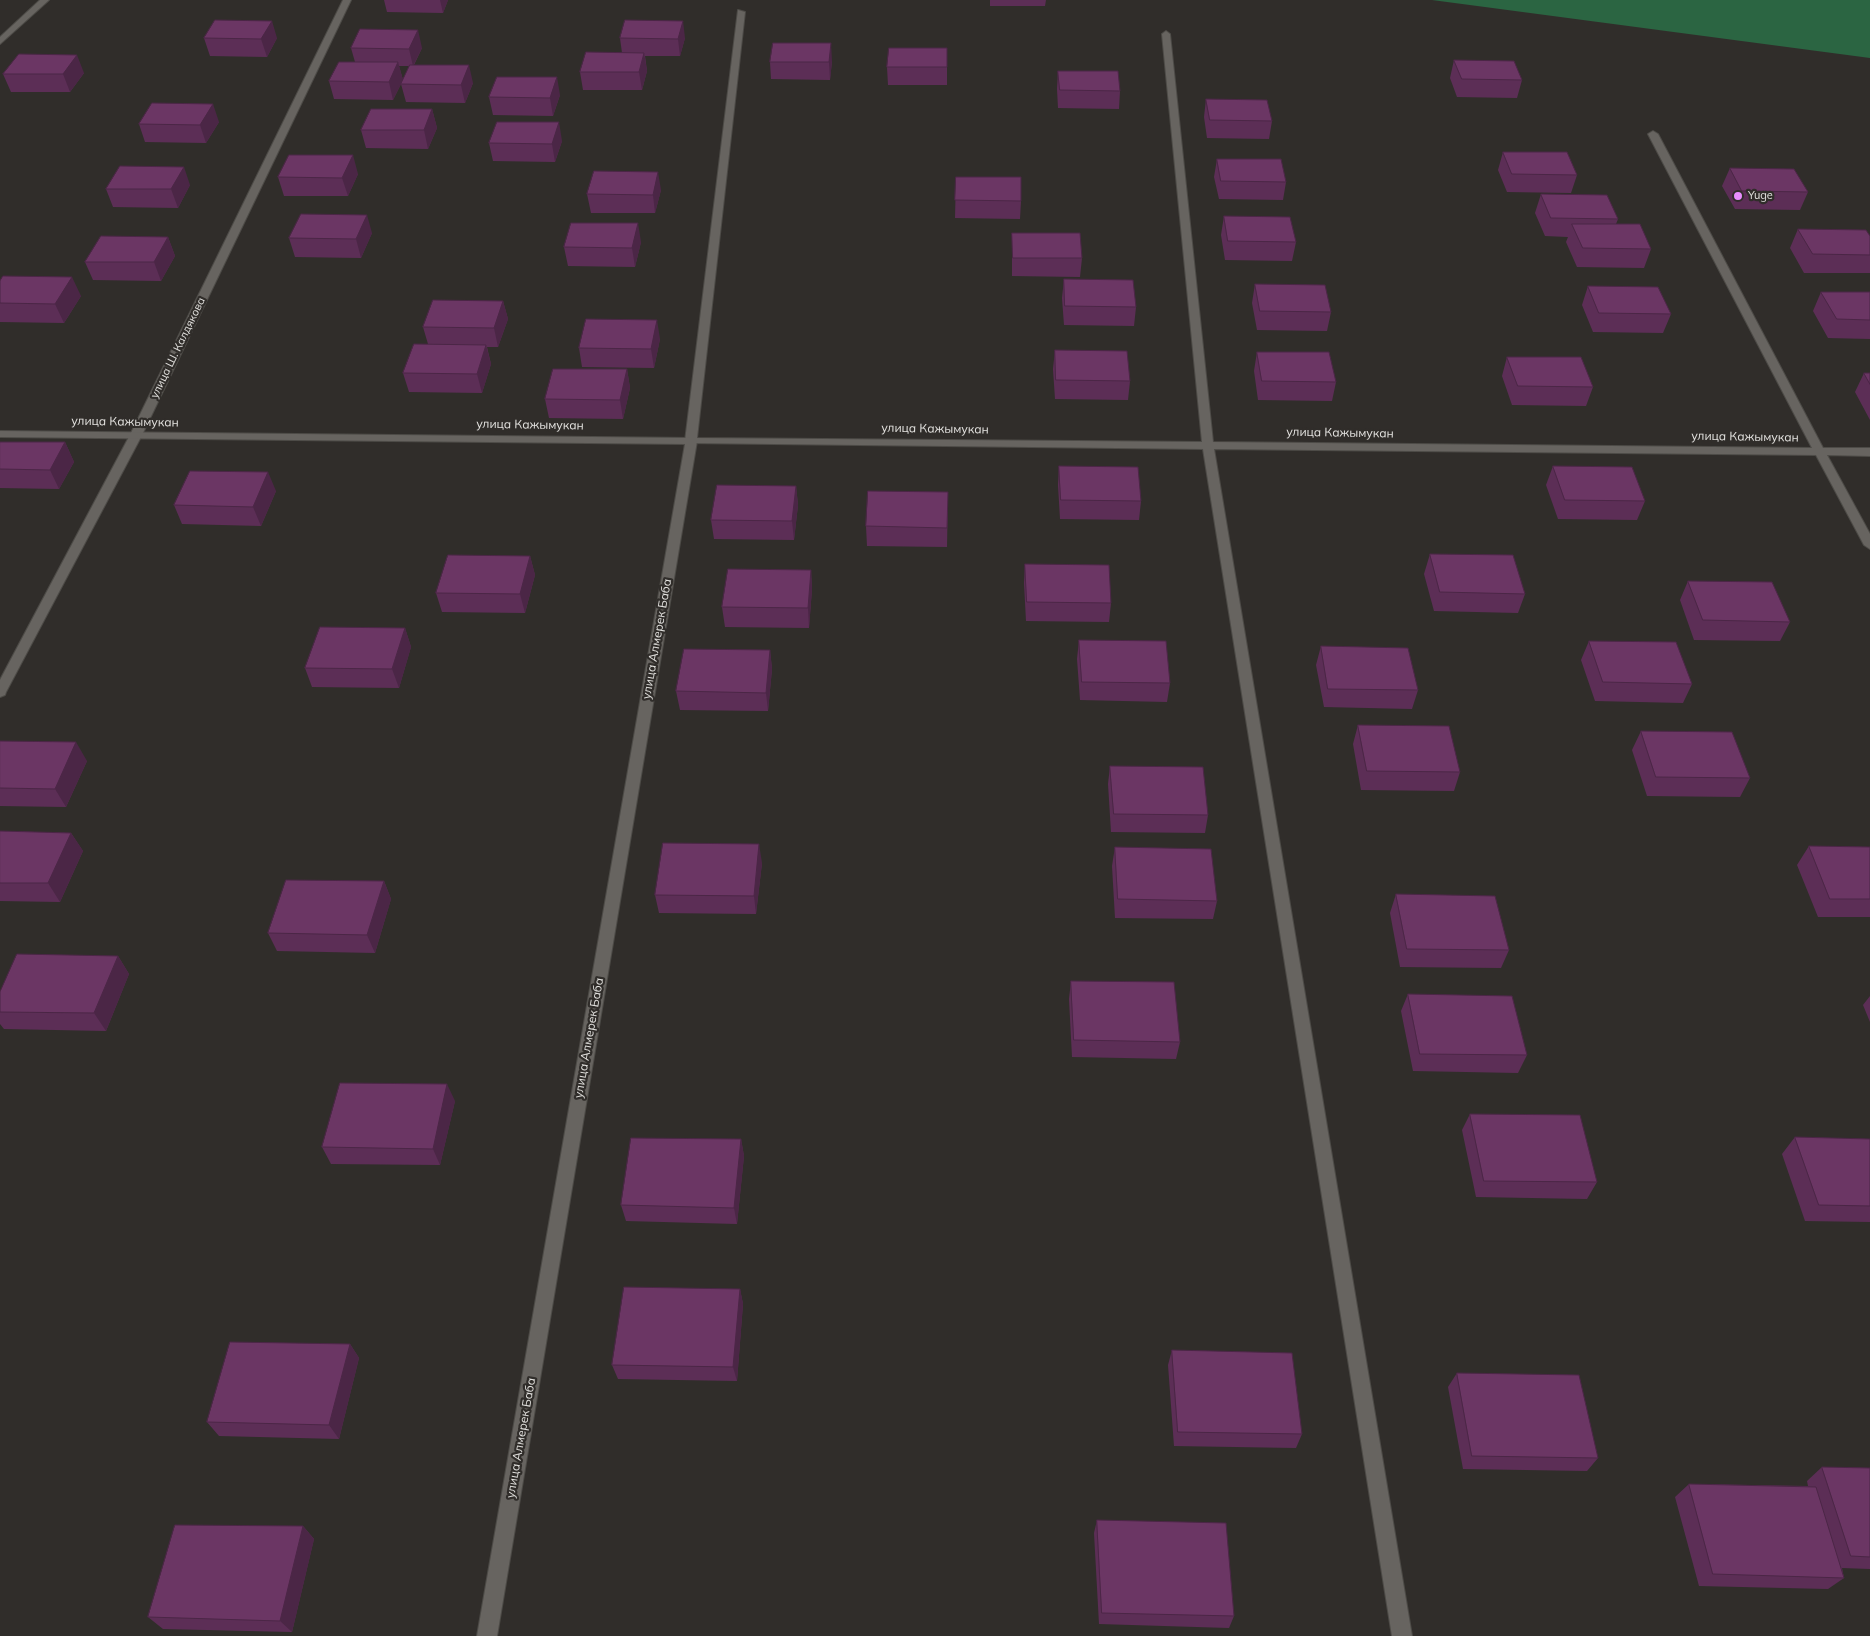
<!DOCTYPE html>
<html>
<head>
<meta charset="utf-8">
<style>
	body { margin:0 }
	canvas { display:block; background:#302d2a }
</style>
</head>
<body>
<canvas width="1870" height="1636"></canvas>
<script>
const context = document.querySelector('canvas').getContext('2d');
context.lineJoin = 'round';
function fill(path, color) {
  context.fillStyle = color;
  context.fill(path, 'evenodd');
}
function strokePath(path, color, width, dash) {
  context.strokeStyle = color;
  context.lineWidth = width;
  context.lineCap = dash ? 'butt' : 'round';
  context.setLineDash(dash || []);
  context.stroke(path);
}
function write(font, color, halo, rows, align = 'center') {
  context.font = font + ' Mulish,sans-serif';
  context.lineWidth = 4.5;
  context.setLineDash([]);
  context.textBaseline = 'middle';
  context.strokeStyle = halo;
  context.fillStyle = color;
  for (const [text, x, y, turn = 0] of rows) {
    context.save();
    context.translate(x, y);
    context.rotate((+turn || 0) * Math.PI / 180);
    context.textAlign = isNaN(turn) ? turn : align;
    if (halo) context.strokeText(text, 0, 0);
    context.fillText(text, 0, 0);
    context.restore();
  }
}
const green = new Path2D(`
	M1432 0H1870V58Z`);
const minor = new Path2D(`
	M343 0H351L142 435 6 692 5 695 0 697V680L130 435Z
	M738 10 745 12 697 438 1202 442 1162 34 1166 31 1170 34 1213 442 1812 448 1648 134 1653 131 1658 134 1823 448H1870V456L1827 455 1870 534V549L1864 545 1816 455 1214 449 1412 1636H1392L1203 449 687 443 685 441Z`);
const tertiary = new Path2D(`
	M40 0H49L0 44V37Z
	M0 431 691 438 697 441 497 1636H477L685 444 0 437Z`);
const wall = new Path2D(`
	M384 0H448L443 13 387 12Z
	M990 0H1046L1045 6H990Z
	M204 38H277L267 57 210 56Z
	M620 38H685L680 56H645L647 71 642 90H583L580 72 622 53Z
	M351 48H422L414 65 473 83 465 103 406 102 401 84 409 66H399L403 80 393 100 334 99 329 81 355 62Z
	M947 48V85H888L887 67Z
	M1454 60 1522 80 1517 98 1457 97 1450 78Z
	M832 61 830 80 771 79 770 62Z
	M1058 71 1120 91 1119 109 1058 108 1057 89Z
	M84 73 70 92H11L3 74Z
	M560 95 553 116 493 115 489 97Z
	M1206 99 1272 121 1269 139 1207 138 1204 117Z
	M432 109 437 128 428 149 366 148 361 130Z
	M219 122 206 143 145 142 139 124Z
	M562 141 555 162 493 161 489 143Z
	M1503 152 1577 175 1571 193 1507 192 1498 170Z
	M1217 159 1286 182 1283 200 1219 199 1214 177Z
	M1730 168 1808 192 1800 210 1735 209 1722 186Z
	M358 174 348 196H284L278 177Z
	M956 177 1021 201 1020 219 955 218Z
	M190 185 178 208 113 207 106 189Z
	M661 190 655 213H591L587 194Z
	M1541 194 1618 219 1616 224 1651 249 1644 268 1577 267 1566 242 1568 237 1545 236 1535 213Z
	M1224 216 1296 242 1292 261 1225 260 1221 235Z
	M1798 229 1870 236V273H1804L1790 248Z
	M372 233 361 258 295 257 289 238Z
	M1012 233 1082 258 1080 277 1012 276Z
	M168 237 175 256 161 281 93 280 85 262Z
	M641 242 635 267 568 266 564 247Z
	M1064 279 1136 307 1134 326 1064 325 1062 298Z
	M0 281 81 296 64 323 0 322Z
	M1255 284 1331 312 1327 331 1257 330 1252 303Z
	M1588 286 1671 314 1663 333 1593 332 1582 305Z
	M1821 292H1870V339L1828 338 1813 311Z
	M503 301 508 319 498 347H487L491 364 482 393 409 392 403 373 428 344 423 327Z
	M660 339 654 368 582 367 579 348Z
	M1055 350 1130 381 1128 400 1055 399 1053 369Z
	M1257 352 1336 382 1332 401 1258 400 1254 371Z
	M1507 357 1593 387 1586 406 1512 405 1502 376Z
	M627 369 630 388 623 419 549 418 545 399Z
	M1864 373H1870V420L1855 392Z
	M0 442H65L74 462 59 489 0 488Z
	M1059 466 1141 501 1139 520 1060 519 1058 485Z
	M1553 466 1645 501 1637 520 1558 519 1546 485Z
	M796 486 798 505 794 540 714 539 711 520Z
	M276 491 261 526 182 524 174 505Z
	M948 492 947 547 867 546 866 526Z
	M1430 554 1525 594 1518 613 1434 611 1424 574Z
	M530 556 535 575 525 613 442 612 436 593Z
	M1025 564 1111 603 1109 622 1026 621 1024 583Z
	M811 570 812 589 809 628 725 627 722 607Z
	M1688 581 1790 622 1780 641 1694 640 1680 600Z
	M405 628 411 647 399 688 312 687 305 668Z
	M1079 640 1170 683 1167 702 1080 700 1077 659Z
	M1589 641 1692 684 1683 703 1595 701 1581 660Z
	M1321 646 1418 690 1412 709 1324 707 1316 665Z
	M770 650 772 669 768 711 680 710 676 691Z
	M1358 725 1460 772 1454 791 1361 790 1353 744Z
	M1641 731 1750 778 1740 797 1647 796 1632 750Z
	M0 741 87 761 66 807 0 806Z
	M1110 766 1208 815 1205 833 1111 832 1108 784Z
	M0 831 71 833 83 851 60 902 0 901Z
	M1809 846 1870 847V917H1818L1797 865Z
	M1115 847 1217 901 1213 919 1115 918 1112 866Z
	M762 863 756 914 659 913 655 895Z
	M384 881 391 899 375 953 277 951 268 933Z
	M1396 894 1509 950 1501 968 1400 967 1390 913Z
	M118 956 129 974 106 1031 4 1029 0 1024V992Z
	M1071 981 1180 1042 1176 1059 1072 1057 1069 999Z
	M1408 994 1527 1055 1518 1073 1413 1071 1401 1011Z
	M1870 996V1022L1863 1005Z
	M455 1101 440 1165 331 1164 322 1147Z
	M1470 1114 1597 1182 1587 1199 1476 1197 1462 1130Z
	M1795 1137 1870 1139V1222L1805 1221 1782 1154Z
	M741 1139 744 1156 737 1224 626 1221 621 1205Z
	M740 1289 743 1304 737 1381 618 1379 612 1365Z
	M350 1344 359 1358 339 1439 219 1436 207 1422Z
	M1172 1350 1302 1434 1296 1448 1174 1446 1168 1365Z
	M1457 1373 1598 1458 1587 1471 1463 1469 1448 1387Z
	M1822 1467 1870 1468V1569L1842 1568 1844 1578 1828 1589 1699 1586 1675 1497 1689 1484 1808 1486 1807 1481Z
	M1097 1520 1234 1616 1229 1628 1099 1624 1094 1533Z
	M303 1526 314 1539 292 1632 163 1629 148 1617Z`);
const shadedWall = new Path2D(`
	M440 0H448L443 13Z
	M272 21 277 38 267 57 261 39Z
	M683 21 685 38 680 56 678 39Z
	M418 30 422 48 413 66 409 49Z
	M831 43 832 61 830 80 829 62Z
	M644 53 647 71 642 90 639 72Z
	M77 55 84 73 70 92 63 74Z
	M398 62 403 80 393 100 389 82Z
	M469 65 473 83 465 103 461 85Z
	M557 77 560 95 553 116 550 98Z
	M213 104 219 122 206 143 200 125Z
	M432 109 437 128 428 149 424 130Z
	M559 122 562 141 555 162 552 144Z
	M353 155 358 174 348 196 342 178Z
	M184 167 190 185 178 208 171 189Z
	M658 172 661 190 655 213 653 195Z
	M367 215 372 233 361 258 356 239Z
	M638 223 641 242 635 267 632 248Z
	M168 237 175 256 161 281 154 262Z
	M72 277 81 296 64 323 55 304Z
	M503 301 508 319 498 347 494 328Z
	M657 320 660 339 654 368 651 349Z
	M486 345 491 364 482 393 477 374Z
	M627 369 630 388 623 419 620 400Z
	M65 442 74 462 59 489 50 470Z
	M268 472 276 491 261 526 253 507Z
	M796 486 798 505 794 540 792 521Z
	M530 556 535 575 525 613 520 594Z
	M811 570 812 589 809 628 808 608Z
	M405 628 411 647 399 688 392 669Z
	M770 650 772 669 768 711 766 693Z
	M76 742 87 761 66 807 55 789Z
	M71 833 83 851 60 902 48 883Z
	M759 844 762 863 756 914 754 896Z
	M384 881 391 899 375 953 367 935Z
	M118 956 129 974 106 1031 94 1013Z
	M447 1084 455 1101 440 1165 433 1149Z
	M741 1139 744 1156 737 1224 734 1208Z
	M740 1289 743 1304 737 1381 733 1367Z
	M350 1344 359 1358 339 1439 329 1425Z
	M303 1526 314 1539 292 1632 280 1621Z`);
const building = new Path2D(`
	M215 20 272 21 261 39 204 38Z
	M625 20 683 21 678 39 620 38Z
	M360 29 418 30 409 49 351 48Z
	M773 43H831L829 62H770Z
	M889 48H947V67H887Z
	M586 52 644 53 639 72H580Z
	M19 54 77 55 63 74H3Z
	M1454 60 1514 61 1522 80 1462 79Z
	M339 62H398L389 82 329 81Z
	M410 65H469L461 85 401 84Z
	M1058 71H1118L1120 91 1060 90Z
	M497 77H557L550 98 489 97Z
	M1206 99 1267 100 1272 121 1210 120Z
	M152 103 213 104 200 125 139 124Z
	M371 109H432L424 130H361Z
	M497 122H559L552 144 489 143Z
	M1503 152H1567L1577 175 1512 174Z
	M289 155H353L342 178 278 177Z
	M1217 159H1281L1286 182 1221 181Z
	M120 166 184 167 171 189H106Z
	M1730 168 1794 169 1808 192 1742 191Z
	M594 171 658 172 653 195 587 194Z
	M956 177H1021V201L955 200Z
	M1541 194 1607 195 1618 219 1551 218Z
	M301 214 367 215 356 239 289 238Z
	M1224 216 1290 217 1296 242 1228 241Z
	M571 223H638L632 248 564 247Z
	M1572 224H1640L1651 249 1583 248Z
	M1798 229 1866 230 1870 236V255L1813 254Z
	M1012 233H1080L1082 258H1013Z
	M101 236 168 237 154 262H85Z
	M3 276 72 277 55 304 0 303V281Z
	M1064 279 1133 280 1136 307 1065 306Z
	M1255 284 1325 285 1331 312 1260 311Z
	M1588 286 1658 287 1671 314 1599 313Z
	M1821 292H1870V320L1837 319Z
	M433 300 503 301 494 328 423 327Z
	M586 319 657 320 651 349 579 348Z
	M414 344 486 345 477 374 403 373Z
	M1055 350 1127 351 1130 381 1056 380Z
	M1257 352H1329L1336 382 1262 381Z
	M1507 357H1581L1593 387 1518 386Z
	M553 369H627L620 400 545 399Z
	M1864 373H1870V384Z
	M0 442H65L50 470 0 469Z
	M1059 466 1138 467 1141 501 1061 500Z
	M1553 466 1632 467 1645 501 1565 500Z
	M190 471 268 472 253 507 174 505Z
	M717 485 796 486 792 521 711 520Z
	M868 491 948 492 947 528 866 526Z
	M1430 554 1513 555 1525 594 1440 592Z
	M448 555 530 556 520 594 436 593Z
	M1025 564 1109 565 1111 603 1027 602Z
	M728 569 811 570 808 608 722 607Z
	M1688 581 1772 582 1790 622 1703 620Z
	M320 627 405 628 392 669 305 668Z
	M1079 640 1166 641 1170 683 1082 682Z
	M1589 641 1676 642 1692 684 1603 682Z
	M1321 646 1408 648 1418 690 1328 689Z
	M684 649 770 650 766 693 676 691Z
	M1358 725 1449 726 1460 772 1367 771Z
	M1641 731 1732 732 1750 778 1656 777Z
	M0 741 76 742 55 789 0 788Z
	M1110 766 1203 767 1208 815 1114 814Z
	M0 831 71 833 48 883H0Z
	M663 843 759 844 754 896 655 895Z
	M1809 846 1870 847V899H1830Z
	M1115 847 1211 849 1217 901 1118 899Z
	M286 880 384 881 367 935 268 933Z
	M1396 894 1495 896 1509 950 1407 949Z
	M17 954 118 956 94 1013 0 1012V992Z
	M1071 981 1174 982 1180 1042 1074 1040Z
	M1408 994 1512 996 1527 1055 1420 1054Z
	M340 1083 447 1084 433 1149 322 1147Z
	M1470 1114 1580 1115 1597 1182 1484 1181Z
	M1795 1137 1870 1139V1206L1819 1205Z
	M631 1138 741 1139 734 1208 621 1205Z
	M624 1287 740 1289 733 1367 612 1365Z
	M230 1342 350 1344 329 1425 207 1422Z
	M1172 1350 1292 1353 1302 1434 1178 1432Z
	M1457 1373 1579 1375 1598 1458 1472 1456Z
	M1822 1467 1870 1468V1557L1851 1556Z
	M1689 1484 1816 1487 1844 1578 1713 1574Z
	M1097 1520 1226 1523 1234 1616 1102 1613Z
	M175 1525 303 1526 280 1621 148 1617Z`);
const markers = [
	[1738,196,5,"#e98dfe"]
];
const farPoinames = [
	["Yuge",1748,196]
];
const farStreetnames = [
	["улица Ш. Калдякова",178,348,-64]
];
const streetNames = [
	["улица Кажымукан",125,422,1],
	["улица Кажымукан",530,425,1],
	["улица Кажымукан",935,429,1],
	["улица Кажымукан",1340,433,1],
	["улица Кажымукан",1745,437,1],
	["улица Алмерек Баба",657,639,-80],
	["улица Алмерек Баба",589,1038,-80],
	["улица Алмерек Баба",521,1438,-80]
];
fill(green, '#2b6542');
strokePath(minor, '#4d4b47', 2);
strokePath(tertiary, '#4d4b47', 2);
fill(minor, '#676460');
fill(tertiary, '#676460');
fill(wall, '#5c2e56');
fill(shadedWall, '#4b2646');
fill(building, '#6b3664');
strokePath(building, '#4b2646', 1);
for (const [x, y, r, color] of markers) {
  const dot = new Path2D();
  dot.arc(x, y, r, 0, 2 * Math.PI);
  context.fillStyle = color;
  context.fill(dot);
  strokePath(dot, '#302d2a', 2);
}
write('11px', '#e3e2df', '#302d2a', farPoinames, 'left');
write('11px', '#e3e2df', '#302d2a', farStreetnames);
write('12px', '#e3e2df', '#302d2a', streetNames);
</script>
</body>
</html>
